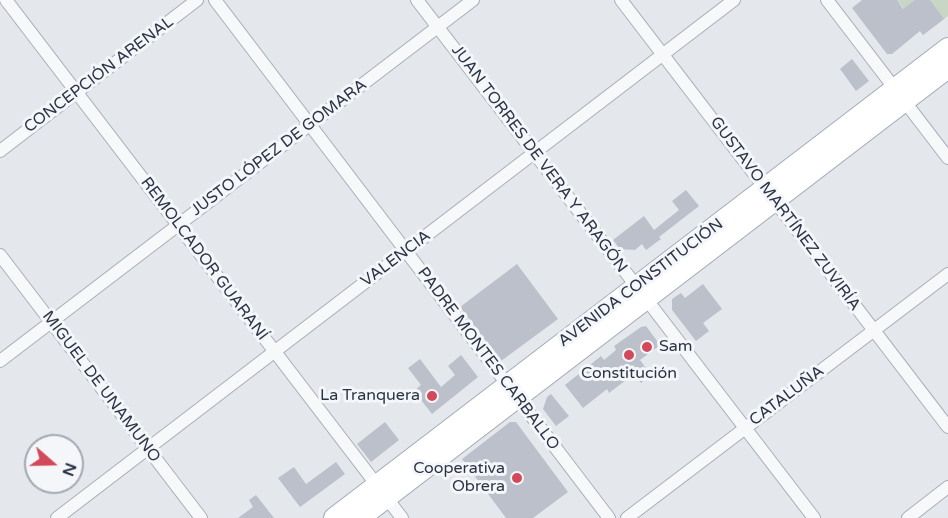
<!DOCTYPE html>
<html>
<head>
<meta charset="utf-8">
<style>
	body { margin:0 }
	#map { position:relative; width:948px; height:518px; overflow:hidden; background:#e4e7ec; font-family:"Varela Round",sans-serif }
	canvas { display:block }
	.north { position:absolute; left:24px; top:434px; width:60px; height:60px; box-sizing:border-box; background:#f4f6f9; border:2px solid #a4a8b1; border-radius:50%; rotate:110deg; font-size:16px; font-weight:700; line-height:24px; text-align:center; color:#2b3445 }
	.north::after { content:''; display:block; margin:auto; width:21px; height:27px; background:#d1495b; clip-path:polygon(50% 0,100% 100%,50% 72%,0 100%) }
</style>
</head>
<body>
<div id="map">
<canvas width="948" height="518"></canvas>
<div class="north">N</div>
</div>
<script>
const context = document.querySelector('canvas').getContext('2d');
context.lineJoin = 'round';
function fill(path, color) {
  context.fillStyle = color;
  context.fill(path, 'evenodd');
}
function strokePath(path, color, width, dash) {
  context.strokeStyle = color;
  context.lineWidth = width;
  context.lineCap = dash ? 'butt' : 'round';
  context.setLineDash(dash || []);
  context.stroke(path);
}
function write(font, color, halo, rows, align = 'center') {
  context.font = font + ' "Varela Round",sans-serif';
  context.lineWidth = 6;
  context.setLineDash([]);
  context.textBaseline = 'middle';
  context.strokeStyle = halo;
  context.fillStyle = color;
  for (const [text, x, y, turn = 0] of rows) {
    context.save();
    context.translate(x, y);
    context.rotate((+turn || 0) * Math.PI / 180);
    context.textAlign = isNaN(turn) ? turn : align;
    if (halo) context.strokeText(text, 0, 0);
    context.fillText(text, 0, 0);
    context.restore();
  }
}
const green = new Path2D(`
	M897 0H948V16L923 35Z`);
const building = new Path2D(`
	M862 0H897L903 9 915 0H930L944 19 923 35 920 31 892 54H887L852 8Z
	M852 59 869 81 856 91 840 69Z
	M686 190 699 206 659 237 661 239 646 250 642 244 635 250 620 249 613 240 644 216 654 230 679 210 672 201Z
	M517 264 558 319 501 361 460 307Z
	M703 284 722 309 703 323 709 331 696 341 672 310V299L681 293 685 298Z
	M646 326 660 345 640 360 651 375 641 383 634 374 609 393 607 389 583 408 565 385 601 356 604 360 616 350 614 346 641 327Z
	M461 355 478 377 432 414 414 391 421 385 408 368 420 359 441 387 455 375 448 366Z
	M551 394 569 416 556 426 543 409 547 397Z
	M385 422 399 440 371 462 357 444Z
	M510 422H516L568 492 533 518H506L462 459Z
	M336 462 345 474 300 507 278 478 294 467 306 484Z
	M256 495 274 518H238L253 507 249 500Z`);
const street = new Path2D(`
	M6 0 402 518
	M215 0 609 518
	M417 0 814 518
	M621 0 948 427
	M827 0 948 158
	M0 151 197 0
	M0 255 201 518
	M0 361 473 0
	M57 518 734 0
	M627 518 948 274
	M908 518 948 487`);
const primary = new Path2D(`
	M334 518 948 48
	M360 518 948 68`);
const markers = [
	[647,347,6,"#d1495b"],
	[629,355,6,"#d1495b"],
	[432,396,6,"#d1495b"],
	[517,478,6,"#d1495b"]
];
const streetNames = [
	["CONCEPCIÓN ARENAL",99,75,-37],
	["JUSTO LÓPEZ DE GOMARA",279,148,-37],
	["JUAN TORRES DE VERA Y ARAGÓN",539,159,53],
	["GUSTAVO MARTÍNEZ ZUVIRÍA",785,214,53],
	["REMOLCADOR GUARANÍ",204,259,53],
	["VALENCIA",396,259,-37],
	["AVENIDA CONSTITUCIÓN",641,283,-37],
	["PADRE MONTES CARBALLO",488,359,53],
	["MIGUEL DE UNAMUNO",101,387,53],
	["CATALUÑA",787,396,-37]
];
const poiNames = [
	["Sam",659,347,"left"],
	["Constitución",629,374,"center"],
	["La Tranquera",420,396],
	["Cooperativa",505,469],
	["Obrera",505,487]
];
fill(green, '#c9d6c5');
fill(building, '#bbc0ca');
strokePath(street, '#a9aeb7', 14);
strokePath(primary, '#a3abb8', 22);
strokePath(street, '#f7f8fa', 12);
strokePath(primary, '#fff', 20);
for (const [x, y, r, color] of markers) {
  const dot = new Path2D();
  dot.arc(x, y, r, 0, 2 * Math.PI);
  context.fillStyle = color;
  context.fill(dot);
  strokePath(dot, '#f4f6f9', 2);
}
write('16px', '#2b3445', '#f4f6f9', streetNames);
write('16px', '#2b3445', '#f4f6f9', poiNames, 'right');
</script>
</body>
</html>
